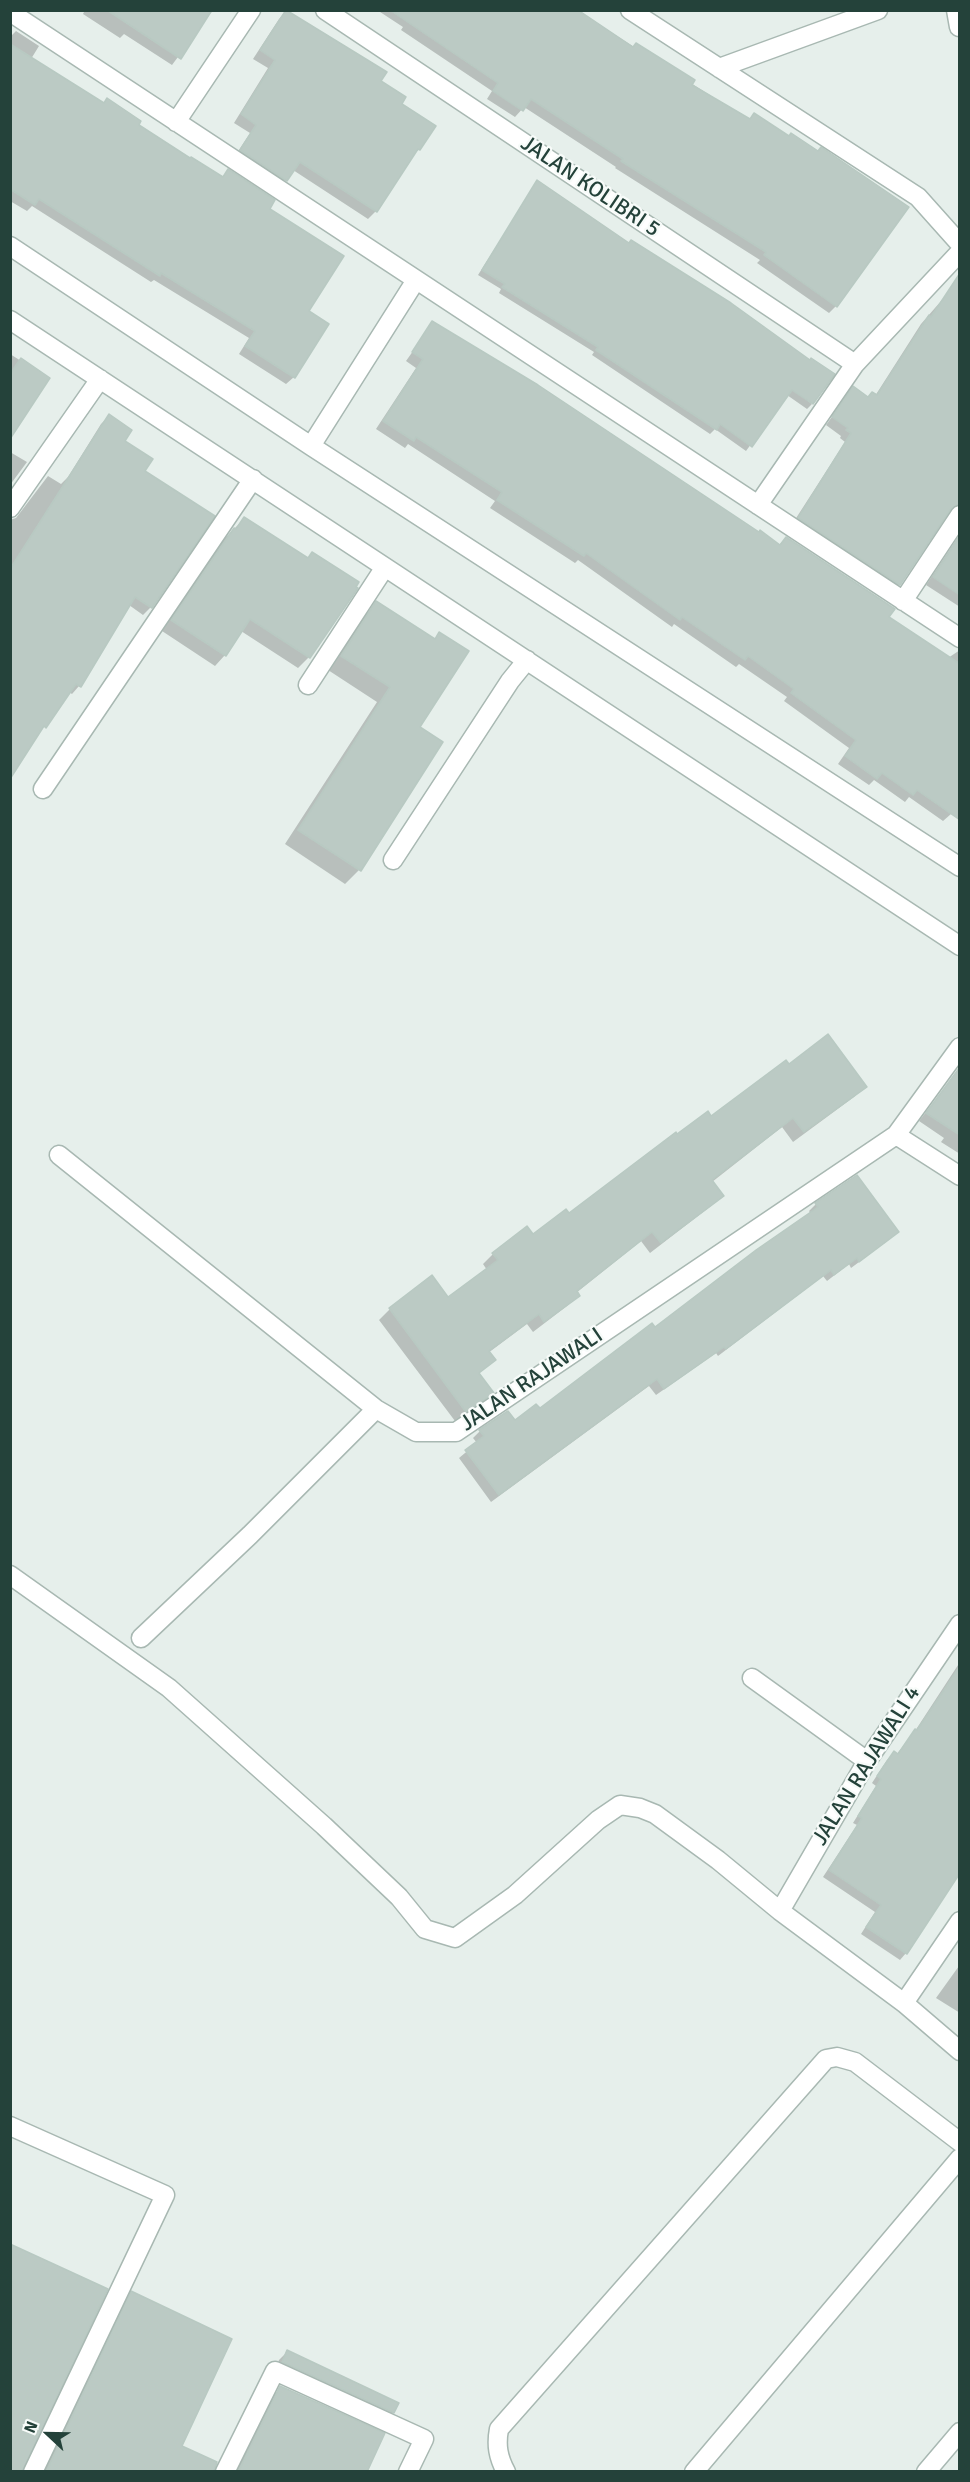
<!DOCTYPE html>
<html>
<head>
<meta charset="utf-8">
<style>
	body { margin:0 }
	#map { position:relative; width:970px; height:2482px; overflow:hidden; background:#e6efeb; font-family:Signika,sans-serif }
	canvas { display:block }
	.frame { position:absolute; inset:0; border:12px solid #24423a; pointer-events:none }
	.north { position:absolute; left:18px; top:2404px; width:60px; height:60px; -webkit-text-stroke:4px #f7fbf9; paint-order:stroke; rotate:292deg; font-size:16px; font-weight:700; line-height:24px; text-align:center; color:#24423a }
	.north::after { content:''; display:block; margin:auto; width:21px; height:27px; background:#24423a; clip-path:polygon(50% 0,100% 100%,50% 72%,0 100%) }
</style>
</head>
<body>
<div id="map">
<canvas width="970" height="2482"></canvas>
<div class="frame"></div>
<div class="north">N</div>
</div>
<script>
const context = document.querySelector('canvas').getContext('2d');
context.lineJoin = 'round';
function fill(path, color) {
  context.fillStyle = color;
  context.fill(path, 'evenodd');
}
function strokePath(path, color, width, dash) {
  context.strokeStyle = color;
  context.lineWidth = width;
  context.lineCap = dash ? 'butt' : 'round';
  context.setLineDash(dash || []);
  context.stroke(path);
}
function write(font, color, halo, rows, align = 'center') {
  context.font = font + ' Signika,sans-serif';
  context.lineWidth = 4.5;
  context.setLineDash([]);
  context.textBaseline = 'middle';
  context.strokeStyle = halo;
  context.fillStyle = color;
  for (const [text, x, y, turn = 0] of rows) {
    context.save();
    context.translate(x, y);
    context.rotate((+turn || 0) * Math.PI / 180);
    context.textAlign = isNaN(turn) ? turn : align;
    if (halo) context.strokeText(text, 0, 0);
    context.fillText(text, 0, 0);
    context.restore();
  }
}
const shadow = new Path2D(`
	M85 10H213L172 65 124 34 120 38 83 14Z
	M377 10H576L749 120 754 115 836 306 829 313 757 263 760 260 615 168 616 167 524 107 515 117 487 99 492 91 401 30 403 27Z
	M286 11 379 81 400 105 419 149 411 157 376 211 368 219 293 170 278 188 233 159 250 133 234 123 268 68 253 59 279 19Z
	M16 31 39 46 31 59 221 178 228 171 268 209 306 311 294 377 286 384 239 354 249 338 154 280 151 282 32 206 27 211 10 201V37Z
	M537 182 812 404 807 409 787 395 746 451 715 429 710 434 592 355 594 352 499 293 501 289 478 275Z
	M948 293 960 301V514L951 511 945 514 899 584 891 592 791 526 845 442 840 438 841 436 826 425 853 388 868 398 875 396 921 324Z
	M433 323 779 545 786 538 887 618 948 658 960 650V801L951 814 943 821 909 797 905 802 874 780 869 785 838 764 849 748 784 701 787 697 739 664 736 667 674 624 672 627 578 560 575 563 490 508 495 501 408 444 405 448 376 429 416 368 406 361Z
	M10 354 48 378 10 437Z
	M109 416 143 471 151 607 143 615 129 605 79 686 72 694 69 692 36 735 10 776V520L16 518 48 476 61 484 68 477 101 424Z
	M10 452 27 462 10 485Z
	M244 519 307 559 312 554 309 657 298 668 241 631 225 655 215 666 162 631 223 540Z
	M960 534V607L926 585Z
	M377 603 434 640 439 634 417 728 441 743 359 870 345 884 285 844 377 702 328 670 363 617Z
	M788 1066 865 1087 854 1097 793 1142 782 1127 712 1182 722 1196 711 1206 650 1253 641 1241 576 1293 578 1296 567 1306 533 1332 527 1324 488 1353 494 1360 478 1374 492 1393 482 1403 455 1421 379 1320 390 1309 448 1299 487 1270 483 1264 493 1254 533 1236 569 1215 677 1136 711 1118Z
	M951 1080 960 1085V1154L941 1142 944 1138 919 1121Z
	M816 1204 890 1239 851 1268 849 1264 827 1281 823 1276 718 1356 716 1353 656 1395 649 1386 491 1502 459 1458 477 1443 473 1438 480 1431 514 1422 540 1410 811 1214 809 1211Z
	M960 1662V1870L906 1953 900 1960 861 1934 875 1912 823 1877 857 1825 853 1823 876 1786 872 1783 887 1760 894 1753 896 1755 915 1731Z
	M959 1966 960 1967V2013L936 1998Z
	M132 2293 180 2447 212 2472H42L122 2303Z
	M287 2352 393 2412 385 2420 275 2370 279 2360Z
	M281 2388 366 2472H234L270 2398Z`);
const building = new Path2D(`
	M107 10H212L181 59Z
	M286 10 387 72 381 81 406 97 402 104 436 126 420 150 418 149 377 212 300 162 287 181 240 150 256 125 241 114 275 60 260 50Z
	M390 10H578L633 47 636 43 695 80 692 85 750 119 754 113 789 136 791 133 818 151 821 147 909 207 837 307 764 255 766 252 621 161 623 159 531 99 523 111 493 91 498 83Z
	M10 44 104 103 107 98 141 121 139 125 190 158 191 157 223 177 228 169 275 200 270 209 344 256 309 311 329 324 295 378 245 346 255 331 161 273 160 276 39 199 35 205 10 189Z
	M537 180 629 243 631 240 731 303 810 360 811 358 835 374 813 404 792 390 752 447 720 424 717 430 596 350 598 347 502 287 505 284 482 270Z
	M960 273V504L951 509 900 585 798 518 851 433 846 430 848 428 832 417 853 386 868 397 872 392 877 395 929 315 931 317Z
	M432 321 538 385 759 532 760 530 780 545 786 537 895 609 889 617 960 664V820L917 790 913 795 882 773 877 779 845 756 856 740 791 693 794 689 748 656 745 660 682 617 680 620 586 553 584 556 497 500 502 492 416 437 414 441 383 421 423 359 412 352Z
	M21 358 50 378 10 439V374Z
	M109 414 132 430 125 441 153 459 145 471 215 516 152 608 135 597 81 687 76 684 46 728 44 726 10 779V569Z
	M244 517 308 558 312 552 359 582 356 587 358 588 310 658 250 619 226 656 171 620 234 528 236 529Z
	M960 536V595L933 577Z
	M376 601 435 639 439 632 469 651 420 727 443 742 361 871 298 830 390 687 341 656Z
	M828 1034 867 1087 804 1132 793 1118 712 1180 724 1196 661 1243 652 1232 577 1291 580 1296 544 1322 539 1314 489 1351 496 1360 479 1373 494 1393 466 1412 389 1308 432 1275 448 1297 498 1260 492 1253 527 1226 533 1234 566 1209 569 1213 676 1132 677 1134 708 1111 711 1116 786 1060 789 1064Z
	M960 1067V1135L926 1113Z
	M857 1175 899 1232 859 1262 857 1258 834 1275 831 1270 726 1349 724 1347 664 1389 657 1379 499 1495 465 1450 484 1436 479 1430 508 1411 515 1420 536 1404 540 1408 652 1323 655 1327 756 1250 818 1207 815 1203Z
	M960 1666V1873L907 1954 866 1927 881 1905 829 1870 862 1818 858 1816 881 1779 877 1776 894 1751 898 1754 915 1729 917 1730Z
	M10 2244 108 2289 22 2472H10Z
	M131 2291 232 2339 182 2446 217 2462 214 2472H46Z
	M287 2350 399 2403 394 2413 282 2362Z
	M280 2386 385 2433 367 2472H238Z`);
const minor = new Path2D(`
	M325 10 855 364
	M630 10 918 197 960 244
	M956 10 959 27
	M10 12 960 638
	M719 68 878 10
	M176 122 251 10
	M10 246 311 446 960 867
	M10 320 960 946
	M311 446 416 280
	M758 505 855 364 960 252
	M10 508 100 379
	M903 601 960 515
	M308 685 385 567
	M43 789 253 479
	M393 860 510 681 527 660
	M896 1135 960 1176
	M59 1155 376 1409 416 1432H456L896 1135 960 1047
	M10 1575 169 1688 324 1826 399 1897 425 1929 455 1938 515 1895 598 1820 620 1805 640 1808 655 1814 718 1860 780 1911 904 2003 960 2051
	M141 1638 250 1535 376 1409
	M752 1678 867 1761
	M780 1911 867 1761 960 1624
	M904 2003 960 1921
	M10 2126 165 2195 33 2472
	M225 2472 275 2371 424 2439 408 2472
	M506 2472C498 2457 496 2445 499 2429L826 2059 837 2057 855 2062 960 2142
	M694 2472 960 2158
	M926 2472 960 2432`);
const streetNames = [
	["JALAN KOLIBRI 5",590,187,34],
	["JALAN RAJAWALI",532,1380,-34],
	["JALAN RAJAWALI 4",867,1766,-58]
];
fill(shadow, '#0003');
fill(building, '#bbcac4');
strokePath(building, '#b8c9c2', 1.5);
strokePath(minor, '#a8b8b2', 21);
strokePath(minor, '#fff', 18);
write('22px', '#24423a', '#f7fbf9', streetNames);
</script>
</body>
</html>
